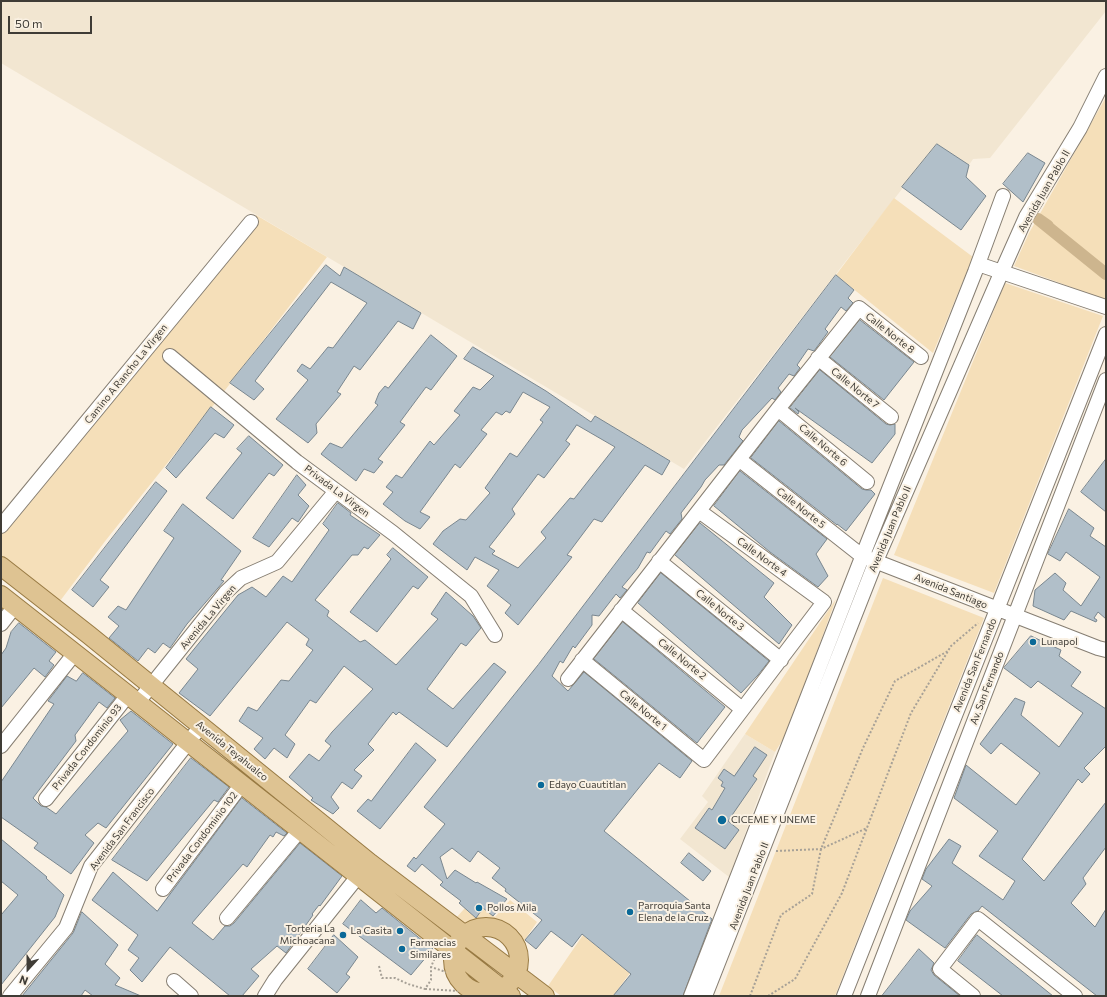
<!DOCTYPE html>
<html>
<head>
<meta charset="utf-8">
<style>
	body { margin:0 }
	#map { position:relative; width:1107px; height:997px; overflow:hidden; background:#faf1e3; font-family:Commissioner,sans-serif }
	canvas { display:block }
	.frame { position:absolute; inset:0; border:2px solid #3f3c36; pointer-events:none }
	.north { position:absolute; left:8px; top:949px; width:40px; height:40px; -webkit-text-stroke:3px #faf1e3; paint-order:stroke; rotate:201deg; font-size:11px; font-weight:700; line-height:16px; text-align:center; color:#3f3c36 }
	.north::after { content:''; display:block; margin:auto; width:14px; height:18px; background:#3f3c36; clip-path:polygon(50% 0,100% 100%,50% 72%,0 100%) }
	.scale { position:absolute; left:8px; top:16px; width:84px; height:18px; box-sizing:border-box; border:2px solid #3f3c36; border-top:0; padding-left:5px; font-size:12px; line-height:14px; white-space:nowrap; color:#3f3c36; -webkit-text-stroke:3px #faf1e3; paint-order:stroke }
</style>
</head>
<body>
<div id="map">
<canvas width="1107" height="997"></canvas>
<div class="frame"></div>
<div class="north">N</div>
<div class="scale">50 m</div>
</div>
<script>
const context = document.querySelector('canvas').getContext('2d');
context.lineJoin = 'round';
function fill(path, color) {
  context.fillStyle = color;
  context.fill(path, 'evenodd');
}
function strokePath(path, color, width, dash) {
  context.strokeStyle = color;
  context.lineWidth = width;
  context.lineCap = dash ? 'butt' : 'round';
  context.setLineDash(dash || []);
  context.stroke(path);
}
function write(font, color, halo, rows, align = 'center') {
  context.font = font + ' Commissioner,sans-serif';
  context.lineWidth = 4;
  context.setLineDash([]);
  context.textBaseline = 'middle';
  context.strokeStyle = halo;
  context.fillStyle = color;
  for (const [text, x, y, turn = 0] of rows) {
    context.save();
    context.translate(x, y);
    context.rotate((+turn || 0) * Math.PI / 180);
    context.textAlign = isNaN(turn) ? turn : align;
    if (halo) context.strokeText(text, 0, 0);
    context.fillText(text, 0, 0);
    context.restore();
  }
}
const built = new Path2D(`
	M1 1H1106V11L990 158 973 159 969 165 937 144 684 469 1 63Z
	M745 734 775 752 729 877 680 839 708 802 702 796Z`);
const green = new Path2D(`
	M1106 97V300L1014 266 1029 233Z
	M894 198 973 257 933 353 836 275Z
	M256 215 327 257 216 402 106 540 60 601 1 557V534L26 499 245 231Z
	M1005 283 1103 316 994 593 894 555Z
	M883 578 984 618 835 996H719Z
	M836 599 787 733 775 752 745 734Z
	M510 900 537 922 524 941C522 937 520 932 517 930 504 919 484 917 471 927L456 918 465 908 476 917 483 908 495 917Z
	M583 935 630 973 613 996H561L548 986Z`);
const canal = new Path2D(`
	M1048 226 1038 219 1106 274`);
const building = new Path2D(`
	M937 144 969 165 966 177 986 196 961 230 902 187Z
	M1028 153 1045 163 1023 202 1003 184Z
	M326 265 340 276 344 267 421 313 413 329 398 321 360 370 354 366 337 392 341 394 316 424 317 433 308 443 276 419 308 380 297 371 302 364 310 369 328 347 333 348 367 303 331 282 255 381 264 389 254 400 230 383Z
	M836 275 854 290 848 298 853 303 846 311 841 307 825 329 828 332 814 351 808 349 797 365 800 368 794 376 789 374 778 388 781 392 775 400 772 398 742 430 739 437 743 441 724 465H719L705 480 701 487 681 513 682 519 670 534 666 531 650 553 647 552 638 568 622 587 627 590 620 598 616 594 599 616 592 615V625L575 648 573 646 563 663 560 661 552 676 568 691 584 672 692 761 680 778 659 763 604 831 712 919 683 996H613L631 974 582 934 572 947 551 931 536 949 525 940 542 920 505 891 506 889 492 878 500 868 478 851 470 862 452 848 440 857 447 879 455 870 476 883 477 882 507 899 493 916 483 908 476 918 459 903 461 901 440 885 443 882 422 864 415 872 407 866 414 857 416 859 445 824 424 807 538 665Z
	M860 320 914 362 884 400 830 357Z
	M431 335 457 356 431 390 426 387 400 422 405 425 378 459 383 462 374 473 364 469 356 481 321 454 330 443 342 448 378 405 375 403 379 393 385 386 388 388Z
	M473 347 546 391 591 422 595 416 670 461 662 475 645 465 602 522 594 519 567 555 572 557 518 625 505 613 511 605 487 586 499 570 475 557 467 570 433 544 443 531 460 519 466 520 490 493 485 488 510 453 517 457 543 422 540 420 550 407 523 392 510 413 506 411 502 415 496 412 481 430 487 434 460 468 455 464 420 512 430 517 420 529 405 521 383 504 393 492 386 487 396 475 402 478 430 441 434 445 460 415 454 411 473 387 480 390 494 376 464 359ZM577 425 615 447 574 499 570 498 541 532 546 538 518 568 492 554 495 551 489 547 515 514 512 509 538 474 544 478 570 444 566 441Z
	M820 370 886 424 890 425 895 424V434L872 463 795 408 799 412 798 414 790 408Z
	M211 407 234 425 224 438 215 433 176 478 166 468Z
	M779 421 862 489 866 490H871L875 494 846 531 837 524V525L751 458Z
	M249 436 283 465 274 476 269 473 233 519 206 498 242 453 237 449Z
	M1106 459V512L1081 492Z
	M740 471 827 539 816 554 828 576 818 587 770 552 714 506Z
	M297 475 306 485 298 495 309 506 298 522 292 518 269 547 253 538Z
	M156 482 167 491 100 580 109 587 93 607 72 590Z
	M338 503 351 513 350 515 380 535 368 549 364 547 358 555H352L315 600 329 611 327 616 360 642 365 640 396 665 438 619 431 614 446 592 473 616 481 628 466 646 461 643 427 689 453 709 494 663 506 672 447 747 399 712 396 715 393 712 368 744 374 750 354 770 362 776 352 789 342 782 331 797 339 808 333 814 311 800 313 798 289 777 309 754 319 761 331 746 325 741 332 732 373 689 344 666 316 703 310 700 285 735 295 744 287 758 274 748 265 759 254 749 263 738 239 721 248 707 257 711 281 680 289 681 313 650 306 645 309 639 287 622 210 716 179 693 198 669 186 659 238 595 252 587 266 597 283 576 292 582 329 530 323 524Z
	M183 504 241 551 221 580 224 581 187 624 170 648 163 643 155 653 148 648 138 661 109 638 119 626 108 617 118 606 126 610 174 538 164 531Z
	M1069 509 1094 528 1090 536 1106 547V619L1098 612 1094 618 1097 620 1096 622 1071 611 1064 620 1033 606 1035 590 1055 573 1066 583 1063 590 1081 606 1100 577 1066 552 1060 561 1048 554Z
	M700 523 774 583 764 597 792 625 779 644 675 555Z
	M393 548 428 577 418 589 413 586 377 632 350 612 391 559 387 555Z
	M661 573 769 661 758 675 741 693 638 603Z
	M623 622 725 707 697 743 594 659Z
	M19 623 56 652 49 661 54 665 45 677 34 668 1 708V655L6 648 11 632Z
	M1031 636 1061 650 1059 656 1081 672 1071 686 1106 709V746L1084 768 1090 774 1082 783 1078 779 1022 859 1044 881 1106 802V847L1083 878 1086 884 1071 903 1095 927 1106 909V996H1097L982 906 978 911 971 914 945 948 906 920 910 911 932 886 922 879 926 869 949 839 961 846 952 863 1003 900 1015 881 979 856 998 831 954 798 966 765 1016 805 1040 773 1001 743 991 754 980 744 1015 698 1025 702 1021 715 1059 747 1083 713 1038 681 1031 688 1004 668Z
	M83 673 115 698 107 708 99 702 75 735 76 741 33 798 41 806 46 807 56 814 128 731 120 720 131 711 173 744 106 828 98 823 85 835 94 843 71 874 34 848 38 843 1 817V782L54 704 48 701 67 676 76 681Z
	M416 743 436 760 380 829 357 811 368 799 371 801Z
	M755 747 767 755 753 776 757 779 728 821 739 830 725 849 695 828 709 808 712 810 725 788 721 786 723 782 718 778 724 769 734 776Z
	M191 758 229 787 218 802 214 800 147 881 112 860Z
	M242 798 287 833 284 836 276 832 273 837 270 835 247 867 243 864 192 923 213 940 225 926H230L234 923 300 843 342 876 320 906 319 905 312 914 313 915 286 953 277 946 251 969 259 976 242 996H230L170 947 142 982 130 970 139 958 128 950 138 935 92 900 113 872 157 911Z
	M1 839 47 877 46 878 64 895 55 917 1 985V915L18 895 1 881Z
	M689 853 711 871 703 881 681 863Z
	M361 900 376 913 382 908 433 949 411 975 343 924Z
	M82 912 118 945 105 964 120 978 115 985 141 996H93L85 990 81 996H22L73 933Z
	M334 935 358 957 346 974 350 977 337 993 308 969Z
	M977 935 1053 996H1003L958 961Z
	M919 949 934 963 931 970 934 975 960 996H882Z`);
const path = new Path2D(`
	M776 851 821 849 867 828
	M379 966 382 978H395L408 984 425 989 431 980V967L436 955
	M425 989 458 991 452 974 431 967
	M750 996 781 915 812 894 821 849 863 748 895 681 948 651
	M768 996 795 979 842 893 911 713 951 646 978 623`);
const minor = new Path2D(`
	M978 264 1106 307
	M170 356 297 462 393 533 471 596 495 635
	M818 358 891 417
	M778 409 867 482
	M740 460 862 556 1098 648 1106 650
	M1 526 251 222
	M659 561 781 660
	M621 610 742 709
	M1 624 15 606
	M582 660 704 760 824 602 699 511
	M568 679 778 409 859 308 921 357
	M138 702 226 592 241 578 277 562 336 491
	M1 746 75 653
	M46 799 128 695
	M163 889 242 784
	M227 918 300 830
	M174 981 191 996
	M490 993 492 996
	M10 996 66 928 91 866 201 726
	M265 996 275 980 359 875
	M691 996 859 565 975 272 1003 196
	M705 996 876 561 1002 271 1026 217 1080 128 1106 76
	M844 996 1106 334
	M868 996 1106 380
	M973 996 940 969 978 919 1075 996`);
const major = new Path2D(`
	M1 566 89 635 370 863 545 996
	M1 595 511 996
	M453 960a33 33 0 1 1 66 0a33 33 0 1 1-66 0Z`);
const markers = [
	[1033,642,4,"#0a6998"],
	[541,785,4,"#0a6998"],
	[722,820,5,"#0a6998"],
	[479,908,4,"#0a6998"],
	[630,912,4,"#0a6998"],
	[400,931,4,"#0a6998"],
	[343,935,4,"#0a6998"],
	[402,949,4,"#0a6998"]
];
const streetNames = [
	["Avenida Juan Pablo II",1044,191,-60],
	["Calle Norte 8",890,333,38],
	["Camino A Rancho La Virgen",126,374,-51],
	["Calle Norte 7",855,388,39],
	["Calle Norte 6",823,445,40],
	["Privada La Virgen",337,491,37],
	["Calle Norte 5",801,508,38],
	["Avenida Juan Pablo II",890,529,-67],
	["Calle Norte 4",762,557,36],
	["Avenida Santiago",951,591,22],
	["Calle Norte 3",720,610,39],
	["Avenida La Virgen",208,617,-50],
	["Calle Norte 2",682,659,39],
	["Avenida San Fernando",975,665,-68],
	["Av. San Fernando",987,688,-69],
	["Calle Norte 1",643,710,39],
	["Privada Condominio 93",87,747,-52],
	["Avenida Teyahualco",232,751,39],
	["Avenida San Francisco",122,829,-53],
	["Privada Condominio 102",202,837,-53],
	["Avenida Juan Pablo II",749,886,-69]
];
const poiNames = [
	["Lunapol",1041,642],
	["Edayo Cuautitlan",549,785],
	["CICEME Y UNEME",731,820],
	["Parroquia Santa",638,906],
	["Elena de la Cruz",638,918],
	["Pollos Mila",487,908],
	["Torteria La",335,929,"right"],
	["Michoacana",335,941,"right"],
	["La Casita",392,931,"right"],
	["Farmacias",410,943],
	["Similares",410,955]
];
fill(built, '#f2e6d1');
fill(green, '#f5dfb9');
strokePath(canal, '#cdb58e', 12);
fill(building, '#b1bfc9');
strokePath(building, '#79868f', 1);
strokePath(minor, '#867e72', 16);
strokePath(major, '#987a43', 20);
strokePath(path, '#a7a197', 2, [2, 2]);
strokePath(minor, '#fff', 14);
strokePath(major, '#dec392', 18);
for (const [x, y, r, color] of markers) {
  const dot = new Path2D();
  dot.arc(x, y, r, 0, 2 * Math.PI);
  context.fillStyle = color;
  context.fill(dot);
  strokePath(dot, '#faf1e3', 1.5);
}
write('10px', '#3f3c36', '#faf1e3', streetNames);
write('10px', '#3f3c36', '#faf1e3', poiNames, 'left');
</script>
</body>
</html>
